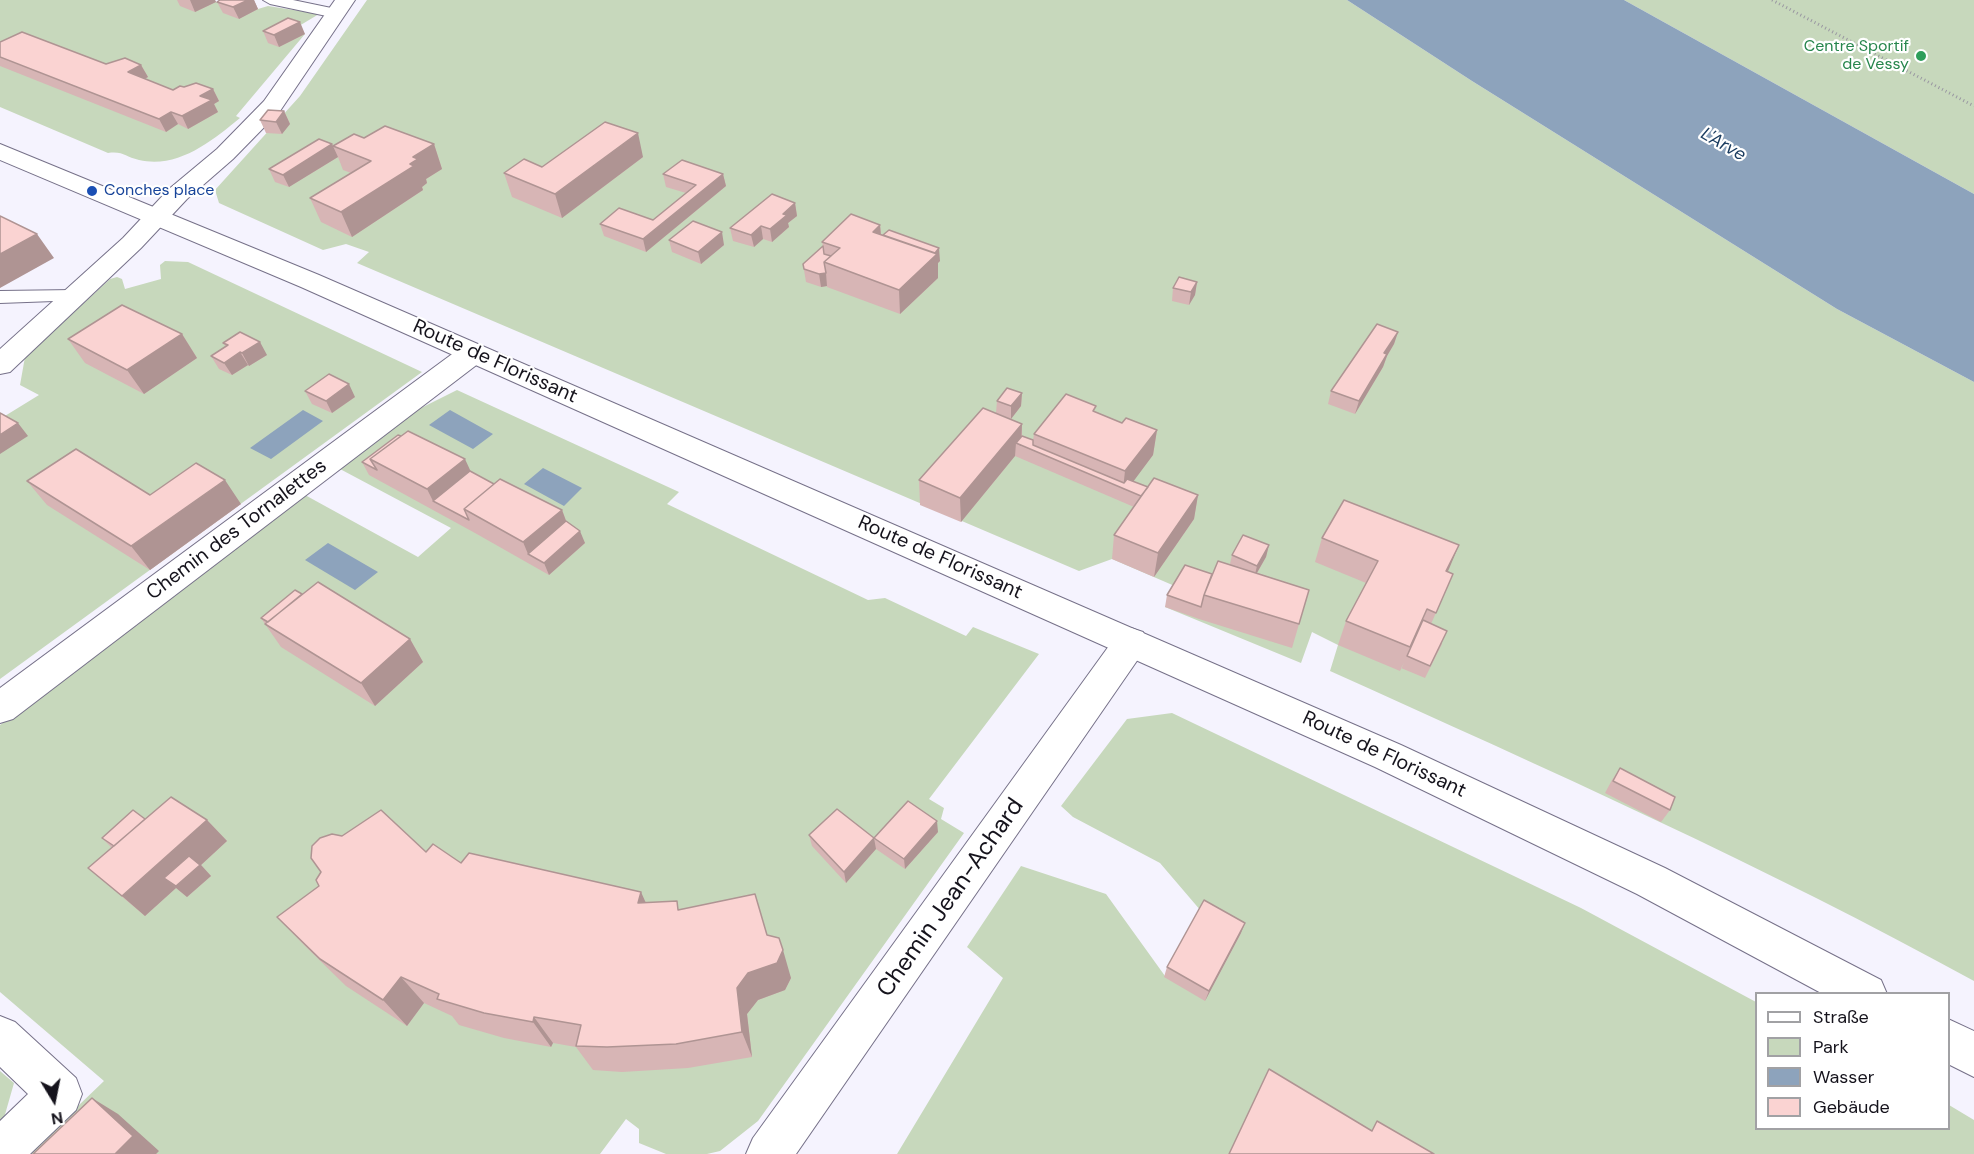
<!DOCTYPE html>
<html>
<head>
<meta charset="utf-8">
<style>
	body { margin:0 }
	#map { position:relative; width:1974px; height:1154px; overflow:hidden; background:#f5f3fe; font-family:"DM Sans",sans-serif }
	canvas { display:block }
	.legend { position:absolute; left:1755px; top:992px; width:195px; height:138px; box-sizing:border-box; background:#fff; border:2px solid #a1a1a4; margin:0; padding:8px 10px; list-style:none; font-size:18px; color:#15131c }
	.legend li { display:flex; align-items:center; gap:12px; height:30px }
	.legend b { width:30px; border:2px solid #a1a1a4 }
	.north { position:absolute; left:24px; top:1070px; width:60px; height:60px; -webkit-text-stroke:4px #fff; paint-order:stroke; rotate:170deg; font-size:16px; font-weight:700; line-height:24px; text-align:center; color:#15131c }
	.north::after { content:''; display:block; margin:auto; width:21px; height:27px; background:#15131c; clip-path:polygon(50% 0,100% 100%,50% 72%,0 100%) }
</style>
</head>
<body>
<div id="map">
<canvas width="1974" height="1154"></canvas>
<ul class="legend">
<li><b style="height:8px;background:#fff"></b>Straße</li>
<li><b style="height:16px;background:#c7d8bc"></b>Park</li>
<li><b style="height:16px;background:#8da3bc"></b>Wasser</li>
<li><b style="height:16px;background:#fad3d2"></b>Gebäude</li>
</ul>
<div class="north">N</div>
</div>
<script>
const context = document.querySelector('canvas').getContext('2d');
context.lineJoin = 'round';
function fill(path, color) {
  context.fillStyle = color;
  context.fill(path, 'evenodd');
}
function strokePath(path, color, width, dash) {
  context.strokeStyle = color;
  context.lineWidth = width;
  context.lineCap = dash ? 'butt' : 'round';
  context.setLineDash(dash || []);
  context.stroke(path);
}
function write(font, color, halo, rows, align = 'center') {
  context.font = font + ' "DM Sans",sans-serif';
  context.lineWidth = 4.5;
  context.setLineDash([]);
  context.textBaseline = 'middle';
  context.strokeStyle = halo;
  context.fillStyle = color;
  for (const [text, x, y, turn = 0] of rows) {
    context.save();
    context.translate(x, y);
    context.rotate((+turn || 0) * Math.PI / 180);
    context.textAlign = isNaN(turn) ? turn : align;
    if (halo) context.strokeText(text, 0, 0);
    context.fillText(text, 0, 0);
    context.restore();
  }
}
const green = new Path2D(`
	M0 0H209L220 3 243 0 258 9 268 6 319 14 294 29 305 34 236 116 240 118C212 141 178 169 139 160 125 157 124 151 108 153L0 107Z
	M367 0H1347L1472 81 1837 309 1974 382V981C1765 866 1547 769 1330 671L1338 645 1312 632 1301 663 1165 607 1177 587 1112 559 1079 571 357 263 369 252 346 244 323 250 219 203 215 190 300 96Z
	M1624 0H1974V194Z
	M165 261 188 262 422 372 0 679V419L39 395 20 385 25 357 110 279 117 277 122 279 125 289 161 279 160 265Z
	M457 390 679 492 667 504 868 600 885 598 966 636 973 627 1039 654 929 799 944 808 941 819 964 833 758 1121 720 1151 707 1154H666L639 1143V1129L626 1119 600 1154H28L104 1081 0 992V725L305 495 418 557 451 528 340 469 415 411Z
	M1172 713 1581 908 1756 1002V1128H1948L1949 1105 1974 1120V1154H897L1003 978 967 947 1021 866 1106 894 1165 976 1201 911 1160 863 1073 817 1061 806 1127 719Z
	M0 1071 14 1083 4 1118 0 1122Z`);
const water = new Path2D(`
	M1347 0H1624L1974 194V382L1837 309 1472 81Z
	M303 410 323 421 271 459 250 448Z
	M450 410 493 434 473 449 429 425Z
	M543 468 582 488 564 506 524 484Z
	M328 543 378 572 355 590 305 560Z`);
const path = new Path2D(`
	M1772 0 1974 106`);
const service = new Path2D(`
	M263 0H293L341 10 344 13 336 18 270 4Z
	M74 290 81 292 84 296 81 300 0 303V291Z`);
const minor = new Path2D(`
	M335 0H355L280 111 233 159 187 199 141 248 10 372 0 374V349L123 238 169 189 217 149 264 101Z
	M473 344 483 346 487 353 483 360 13 719 0 723V688L463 346Z
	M1131 628 1143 632 1148 642 1143 652 796 1154H746L753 1138 1119 632Z
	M0 1016 15 1022 76 1078 82 1094 76 1110 30 1154H0V1121L28 1094 0 1067Z`);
const secondary = new Path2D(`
	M0 144 319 275 1401 745 1665 868 1881 980 1887 994H1823L1637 894 1375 767 301 287 0 160Z
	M1948 1019 1974 1031V1077L1948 1064Z`);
const wall = new Path2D(`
	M177 0H215L216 2 195 12 180 6Z
	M220 0H254L258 9 239 19 223 13 217 2Z
	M263 31 305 34 279 47 268 43Z
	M0 42 106 64 141 65 148 77 145 79 173 90 184 87 213 89 219 101 214 104 218 112 188 129 178 124 166 132 0 66Z
	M284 111 290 124 282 134 266 133 260 120Z
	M364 138 434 144 442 169 426 179 427 183 422 187 423 190 352 237 321 222 310 198 351 173 343 170 338 157 289 187 275 182 269 169 333 146Z
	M643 157 562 218 512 197 504 173 542 167Z
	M663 174H723L726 186 646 252 604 236 600 224 653 220 686 193 666 187Z
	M795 203 797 216 788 223 789 227 772 242 763 239 754 247 733 241 730 228Z
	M880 225 881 234 940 261 938 263V278L900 314 827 287V286L821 287 806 282 803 264 823 246 822 242Z
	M669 240 724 245 701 264 672 252Z
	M1197 282 1195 295 1189 305 1172 301 1173 288Z
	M1398 332 1394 344 1387 356 1383 367 1355 414 1328 404 1331 391Z
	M182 334 197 358 144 394 85 363 68 339Z
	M223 343 267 355 249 366 248 365 232 375 219 369 211 356 226 347Z
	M305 391 355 397 332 413 312 404Z
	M1022 393 1021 406 1011 419 996 413 997 401Z
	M1096 412 1122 423 1157 430 1153 455 1133 481 1148 487 1198 495 1194 519 1154 577 1112 559 1114 535 1134 507 1015 456 961 522 920 505 919 480 1022 424V436L1033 440 1034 434Z
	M398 435 470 471 494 484 562 510 566 521 585 543 549 575 475 533 369 475 362 462Z
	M27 481 150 495 241 504 150 570 47 505Z
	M1322 538 1453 574 1431 624 1442 644 1425 678 1401 668 1404 663 1400 671 1338 645 1346 621 1366 583 1315 562Z
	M1269 545 1266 557 1257 573 1309 590 1292 648 1199 619 1165 607 1167 595 1212 574 1230 564 1232 555Z
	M302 594 410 639 423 662 375 706 281 647 265 624 261 618Z
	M1620 768 1670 810 1661 822 1605 793 1612 780Z
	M145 819 207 820 227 841 201 865 211 876 187 897 176 888 145 916 88 868 112 848 102 838Z
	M938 832 905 869 876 849 846 883 812 846 809 835 874 838Z
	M426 852 461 863 680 909 767 935 791 978 785 990 758 1000 747 1014 752 1057 688 1068 622 1072 593 1070 576 1047 553 1043 551 1047 504 1038 459 1025 452 1016 424 1003 407 1026 346 986 304 945 277 917Z
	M1241 933 1205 1001 1164 977 1167 967Z`);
const shadedWall = new Path2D(`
	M190 0H215L216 2 195 12Z
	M248 0H254L258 9 239 19 233 7Z
	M300 22 305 34 279 47 274 35Z
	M141 65 148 77 135 84 128 72Z
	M213 89 219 101 214 104 218 112 188 129 182 116 200 96Z
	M284 111 290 124 282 134 276 122Z
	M171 112 178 124 166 132 159 119Z
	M638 133 643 157 562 218 555 194Z
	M332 144 338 157 289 187 283 175Z
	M434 144 442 169 426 179 427 183 422 187 423 190 352 237 341 212 410 164 413 157Z
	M723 174 726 186 646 252 643 239Z
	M795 203 797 216 788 223 789 227 772 242 770 229 783 214Z
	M880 225 882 246 873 232Z
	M761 226 763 239 754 247 751 235Z
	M722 232 724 245 701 264 698 252Z
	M37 234 54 258 0 288V254Z
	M939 248 940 261 938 263V278L900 314 899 290Z
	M826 273 827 286 821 287 819 274Z
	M1197 282 1195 295 1189 305 1191 292Z
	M1398 332 1394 344 1387 356 1383 367 1355 414 1359 401 1384 353Z
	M182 334 197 358 144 394 127 370Z
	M260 342 267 355 249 366 242 353Z
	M240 352 248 365 232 375 224 363Z
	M349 384 355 397 332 413 326 401Z
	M1022 393 1021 406 1011 419V406Z
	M18 423 28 436 0 454V435Z
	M1022 424 1021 446 1016 443 1015 456 961 522 960 498Z
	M1157 430 1153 455 1127 490 1123 489 1125 471Z
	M465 459 476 483 433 501 427 489Z
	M225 480 241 504 150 570 131 546Z
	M1198 495 1194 519 1154 577 1158 553Z
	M562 510 571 534 528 554 523 542Z
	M580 531 585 543 549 575 544 563Z
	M1269 545 1266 557 1254 578 1257 566Z
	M1459 545 1449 569 1436 595 1446 571Z
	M410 639 423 662 375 706 361 683Z
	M207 820 227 841 201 865 211 876 187 897 164 878 176 888 145 916 122 896Z
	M937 821 938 832 905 869 904 859Z
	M874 838 876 849 846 883 844 872Z
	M641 892 654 921 638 903Z
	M1245 923 1241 933 1205 1001 1209 991Z
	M783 950 791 978 785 990 758 1000 747 1014 752 1057 742 1032 737 988 748 973Z
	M401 977 424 1003 407 1026 383 1000Z
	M534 1017 553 1043 551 1047 533 1022Z
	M92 1098 118 1114 159 1151 156 1154H115Z`);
const building = new Path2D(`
	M220 0H248L233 7 217 2Z
	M288 18 300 22 274 35 263 31Z
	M22 32 106 64 125 58 141 65 128 72 173 90 180 86 184 87 196 83 213 89 200 96 212 100 182 116 171 112 159 119 0 57V42Z
	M268 110 284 111 276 122 260 120Z
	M605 122 638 133 555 194 504 173 524 159 542 167Z
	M385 126 434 144 413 157 418 159 410 164 414 166 341 212 310 198 371 161 333 146 354 134 364 138Z
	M319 139 332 144 283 175 269 169Z
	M682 160 723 174 643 239 600 224 619 208 653 220 696 185 663 174Z
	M772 194 795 203 783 214 787 215 770 229 761 226 751 235 730 228Z
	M851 214 880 225 873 232 937 254 899 290 824 262 840 248 822 242Z
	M0 216 37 234 0 254Z
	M693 221 722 232 698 252 669 240Z
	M889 230 939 248 935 253 883 235Z
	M823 246 824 254 831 256 824 262 826 273 819 274 804 269 803 264Z
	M1179 277 1197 282 1191 292 1173 288Z
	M122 305 182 334 127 370 68 339Z
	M1377 324 1398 332 1384 353 1387 354 1359 401 1331 391Z
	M240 332 260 342 242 353 240 352 224 363 211 356 228 345 223 343Z
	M329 374 349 384 326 401 305 391Z
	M1007 388 1022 393 1011 406 997 401Z
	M1066 394 1096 406 1093 411 1122 423 1126 418 1157 430 1125 471 1034 434Z
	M983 408 1022 424 960 498 919 480Z
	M0 413 18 423 0 435Z
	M408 431 465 459 427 489 370 459Z
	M398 435 401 436 370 459 377 470 362 462Z
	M1022 436 1033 440V445L1124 483 1127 479 1148 487 1141 496 1016 443Z
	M76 449 150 495 196 463 225 480 131 546 27 481Z
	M470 471 494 484 464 509 469 520 433 501Z
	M1154 478 1198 495 1158 553 1114 535Z
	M500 479 562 510 523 542 464 509Z
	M1344 500 1459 545 1446 571 1453 574 1436 613 1427 609 1410 647 1346 621 1378 561 1322 538Z
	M566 521 580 531 544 563 528 554Z
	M1243 535 1269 545 1257 566 1232 555Z
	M1218 561 1309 590 1299 624 1204 595Z
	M1185 565 1212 574 1204 595 1201 607 1167 595Z
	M318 582 410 639 361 683 265 624Z
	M295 590 302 594 268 622 261 618Z
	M1423 620 1447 631 1430 666 1407 656Z
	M1620 768 1675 797 1670 810 1613 781Z
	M171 797 207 820 122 896 88 868Z
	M908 801 937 821 904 859 874 838Z
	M837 809 874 838 844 872 809 835Z
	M133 810 145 819 114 846 102 838Z
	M381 810 426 852 433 844 461 863 469 853 641 892 638 903 677 901 678 910 755 894 767 935 779 938 783 950 777 963 748 973 737 988 742 1032 676 1044 607 1047 576 1046 581 1025 534 1017 533 1022 484 1013 437 999 439 994 401 977 383 1000 320 959 277 917 319 886 316 880 321 872 311 858 312 846 320 838 332 834 342 836Z
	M189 856 200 865 176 886 164 878Z
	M1204 900 1245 923 1209 991 1167 967Z
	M1269 1069 1372 1131 1377 1121 1434 1154H1229Z
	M92 1098 133 1136 115 1154H33Z`);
const markers = [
	[1921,56,6,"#2e9e5b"],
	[92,191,6,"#1a4fb4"]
];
const farLeisurenames = [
	["Centre Sportif",1909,47],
	["de Vessy",1909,65]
];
const farTransitnames = [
	["Conches place",104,191]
];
const farWaternames = [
	["L'Arve",1723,145,30]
];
const streetNames = [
	["Route de Florissant",495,362,24],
	["Chemin des Tornalettes",237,530,-37],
	["Route de Florissant",940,558,24],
	["Route de Florissant",1384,755,25]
];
const nearStreetnames = [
	["Chemin Jean-Achard",951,898,-55]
];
fill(green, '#c7d8bc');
fill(water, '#8da3bc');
strokePath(service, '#767189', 2);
strokePath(minor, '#767189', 2);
strokePath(secondary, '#767189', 2);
strokePath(path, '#9997a1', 3, [1, 3]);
fill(service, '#fff');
fill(minor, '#fff');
fill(secondary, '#fff');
fill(wall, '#d7b5b5');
fill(shadedWall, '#af9493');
fill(building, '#fad3d2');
strokePath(building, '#af9493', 1.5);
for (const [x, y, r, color] of markers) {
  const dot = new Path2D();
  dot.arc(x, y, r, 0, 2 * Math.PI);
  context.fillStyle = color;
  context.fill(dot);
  strokePath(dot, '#fff', 2);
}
write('16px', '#27864d', '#fff', farLeisurenames, 'right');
write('16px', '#164399', '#fff', farTransitnames, 'left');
write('italic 18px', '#1a3c60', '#fff', farWaternames);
write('20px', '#15131c', '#fff', streetNames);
write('24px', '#15131c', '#fff', nearStreetnames);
</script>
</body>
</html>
